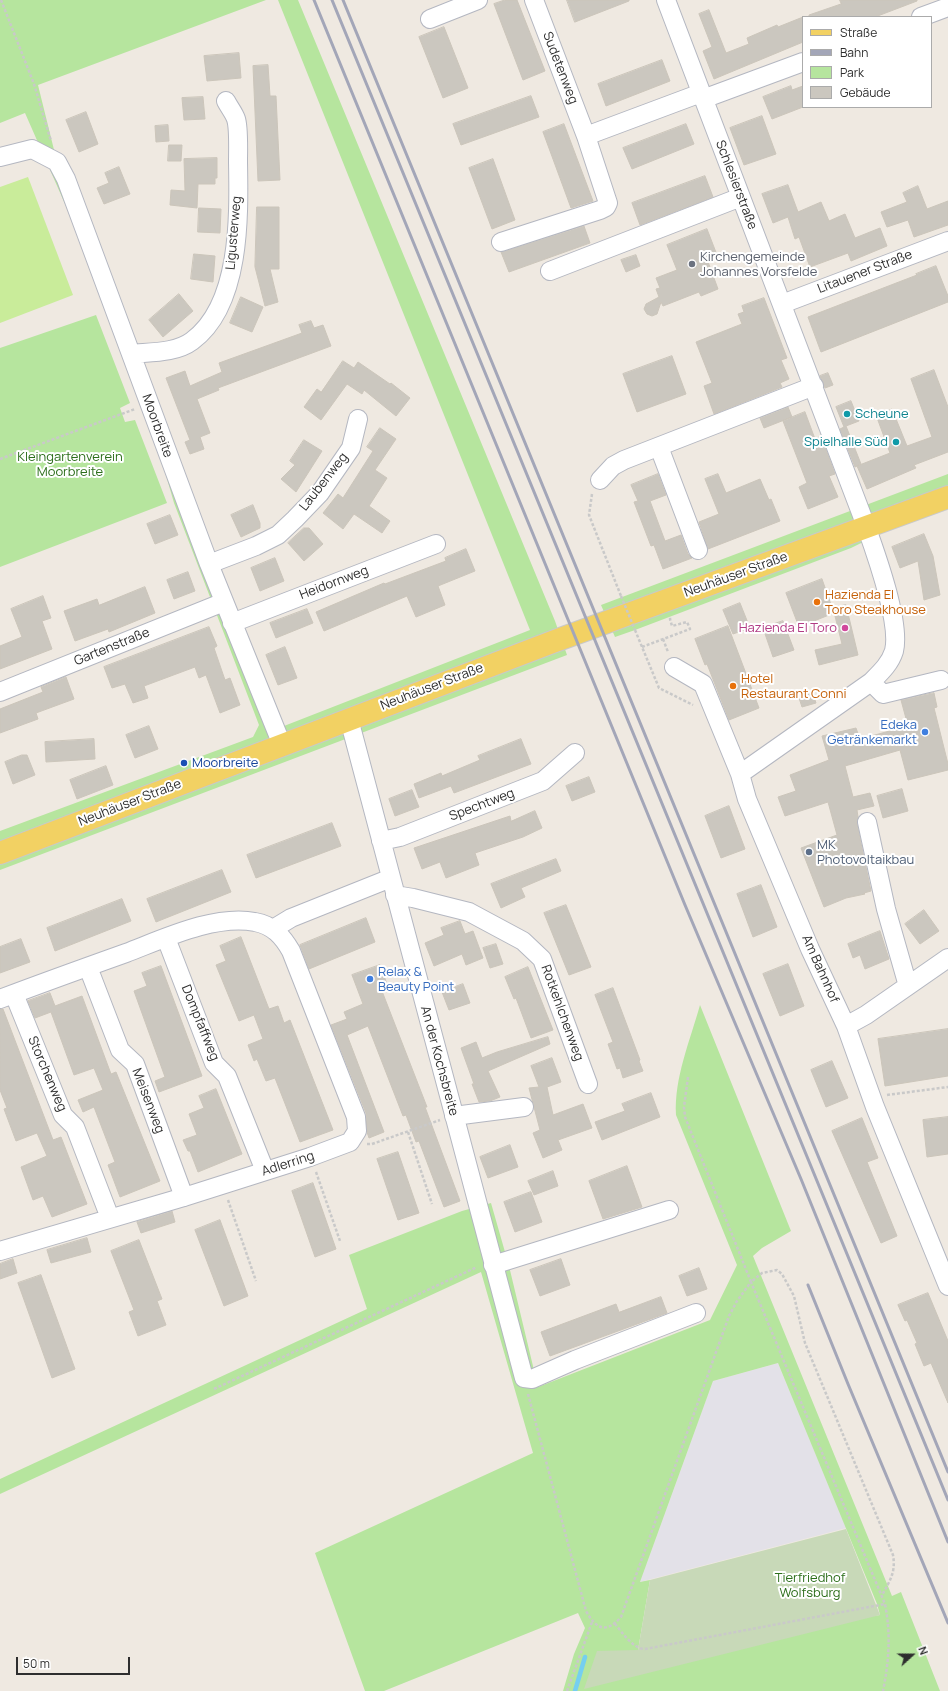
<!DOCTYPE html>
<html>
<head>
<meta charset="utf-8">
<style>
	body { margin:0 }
	#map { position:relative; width:948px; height:1691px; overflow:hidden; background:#efe9e1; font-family:Manrope,sans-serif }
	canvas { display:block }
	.legend { position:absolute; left:802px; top:16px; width:130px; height:92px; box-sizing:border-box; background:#fff; border:1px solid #ababab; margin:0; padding:5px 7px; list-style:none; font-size:12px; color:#2e2e2e }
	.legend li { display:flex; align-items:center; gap:8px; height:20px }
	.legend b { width:20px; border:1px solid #ababab }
	.north { position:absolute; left:892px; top:1635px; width:40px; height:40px; -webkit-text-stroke:3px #fff; paint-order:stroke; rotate:69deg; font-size:11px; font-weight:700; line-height:16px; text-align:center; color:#2e2e2e }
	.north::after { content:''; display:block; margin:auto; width:14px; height:18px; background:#2e2e2e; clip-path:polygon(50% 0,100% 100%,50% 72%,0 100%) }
	.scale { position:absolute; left:16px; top:1657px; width:114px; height:18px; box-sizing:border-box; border:2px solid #2e2e2e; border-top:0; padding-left:5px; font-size:12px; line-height:14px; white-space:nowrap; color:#2e2e2e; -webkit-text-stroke:3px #fff; paint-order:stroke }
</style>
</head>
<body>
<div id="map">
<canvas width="948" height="1691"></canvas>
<ul class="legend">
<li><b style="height:5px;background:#f2d163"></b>Straße</li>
<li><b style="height:5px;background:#a3a6b8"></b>Bahn</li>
<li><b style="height:11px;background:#b6e59e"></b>Park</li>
<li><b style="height:11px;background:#cbc7bf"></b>Gebäude</li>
</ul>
<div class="north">N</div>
<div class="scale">50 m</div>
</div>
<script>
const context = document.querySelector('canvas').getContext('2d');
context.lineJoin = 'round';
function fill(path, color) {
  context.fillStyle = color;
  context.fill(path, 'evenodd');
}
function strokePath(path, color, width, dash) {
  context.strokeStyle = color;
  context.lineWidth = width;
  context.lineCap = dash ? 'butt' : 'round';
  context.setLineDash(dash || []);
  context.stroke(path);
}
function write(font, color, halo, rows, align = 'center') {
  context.font = font + ' Manrope,sans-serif';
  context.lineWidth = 4;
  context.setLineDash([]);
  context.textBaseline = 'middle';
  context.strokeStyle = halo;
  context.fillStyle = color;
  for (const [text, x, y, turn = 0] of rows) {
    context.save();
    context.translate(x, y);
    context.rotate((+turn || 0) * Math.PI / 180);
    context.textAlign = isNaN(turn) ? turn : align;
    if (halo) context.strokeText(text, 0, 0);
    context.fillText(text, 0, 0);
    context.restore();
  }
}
const industrial = new Path2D(`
	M778 1363 846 1528 640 1582 713 1381Z`);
const green = new Path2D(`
	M0 0H266L38 85 57 162 284 726 530 630 278 0H298L555 621 567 655 0 870V831L253 737 259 725 174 503 131 354 25 113 0 123Z
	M96 315 130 403 120 408 125 422 135 420 167 503 0 567V348Z
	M948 474V507L898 525 851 548 635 630 615 637 601 605Z
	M700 1005 791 1231 762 1248 753 1256 892 1596 901 1592 940 1691H563L574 1654 585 1628 578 1613 384 1691H365L315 1553 533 1453 481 1272 0 1494V1479L367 1309 349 1255 462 1211 491 1203 509 1266 538 1387 710 1320 737 1265 676 1115C674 1078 690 1041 700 1005ZM778 1363 877 1604 880 1615 638 1650 650 1580 640 1582 713 1381Z`);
const cemetery = new Path2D(`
	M846 1529 880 1615 584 1689 597 1651 638 1650 650 1580Z`);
const pitch = new Path2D(`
	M28 177 73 295 0 323V187Z`);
const stream = new Path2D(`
	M575 1691 585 1657`);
const building = new Path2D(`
	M505 0H517L545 71 523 80 494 4Z
	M567 0H629V1L575 22Z
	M840 0H917V1L875 17H809V15L841 4Z
	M709 10 726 53 749 44 747 38 777 25 778 27 803 17V42L714 79 703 51 712 47 699 14Z
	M444 27 468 88 443 98 419 37Z
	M239 53 241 78 207 81 204 56Z
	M662 60 670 81 606 106 598 84Z
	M268 65 270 96H276L280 180 258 181 253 66Z
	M791 86 792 90 803 86V107L772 119 763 97Z
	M531 96 539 117 461 145 453 124Z
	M203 97 205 119 184 120 182 98Z
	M86 112 98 144 79 152 66 120Z
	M762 116 776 154 744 165 730 128Z
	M564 124 593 201 571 208 543 132Z
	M686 124 694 144 632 169 623 148Z
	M168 125 169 141 156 142 155 126Z
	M169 145H182L181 161H168Z
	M217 158V178H215V184H198L197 208 170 205 171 190 185 191 184 159Z
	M493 159 515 220 492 229 469 168Z
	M119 167 130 194 104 204 97 188 109 183 105 173Z
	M705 176 713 197 640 225 632 203Z
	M788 185 798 212 821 202 829 221 845 214 855 238 880 228 887 246 851 261 848 253 810 267 799 237 795 239 788 217 773 223 762 194Z
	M918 186 927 209 948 201V225L914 237 908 220 887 227 881 212 907 202 903 193Z
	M257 207H279V269H270L278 302 265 306 255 267Z
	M199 208 221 209 220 233 198 232Z
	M584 226 590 243 509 272 501 252Z
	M707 229 717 255 707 259 718 289 701 296 699 292 663 306 661 302 657 314 652 316 647 314 644 309 646 304 659 297 656 289 660 288 656 278 677 270 667 245Z
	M194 254 215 256 213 282 191 279Z
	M636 255 640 266 626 272 621 260Z
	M936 266 948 296V302L821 352 808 317 917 275 916 274Z
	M179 294 193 311 163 337 149 320Z
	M241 297 263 307 252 332 230 323Z
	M764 298 787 358 781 360 789 379 780 383 782 387 714 414 704 386 712 383 696 342 742 324 738 314 744 312 742 306Z
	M311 321 314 328 323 325 331 346 218 388 219 390 197 399 210 433 200 437 204 449 190 454 185 442 190 440 166 378 185 371 190 386 222 372 219 363 302 333 299 325Z
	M672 356 686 394 637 412 623 374Z
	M343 361 354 368 358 362 390 384 391 383 410 398 396 416 364 390 362 394 347 384 321 420 304 407 317 389 321 392Z
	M934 370 948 407V452L914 465 916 468 867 489 857 466 890 453 876 415 892 409 907 446 932 437 911 379Z
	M828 373 833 385 825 388 820 376Z
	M851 401 859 421 846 426 861 464 855 467 840 429 844 427 836 407Z
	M788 407 792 417 764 428 760 418Z
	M805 412 815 439 821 436 835 474 829 476 838 497 808 509 799 487 807 483 783 421Z
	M380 428 396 439 375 470 387 478 369 506 390 521 382 533 354 514 343 529 323 513 338 494 343 498 373 451 367 447Z
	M304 440 322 451 296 492 281 479 295 465 290 461Z
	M658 474 666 495 650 501 665 541 681 535 688 554 692 558 663 569 654 545 651 546 634 502 638 501 631 485Z
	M718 474 726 493 760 479 769 500 771 499 780 521 708 549 699 522 719 514 705 479Z
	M253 505 260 523V528L241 537 231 515Z
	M170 515 178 535 155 544 147 524Z
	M304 528H309L323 544 304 561 288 543Z
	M924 534 933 556 940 595 924 600 918 561 900 568 892 547Z
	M466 549 475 571 438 586 445 605 416 617 407 596 324 631 316 612 384 583 385 584 446 561 445 558Z
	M275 558 284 581 260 591 251 568Z
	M188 572 195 591 174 599 167 580Z
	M822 579 834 613 799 627 786 593Z
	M145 587 155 613 109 632 108 629 75 641 64 611 97 599 99 605Z
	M43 596 51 618 42 621 52 649 0 669V646L22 637 11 609Z
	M740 603 750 628 733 634 723 610Z
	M846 605 858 655 819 665 815 650 842 644 833 608Z
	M307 609 313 623 276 638 270 623Z
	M783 621 794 650 773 657 763 628Z
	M728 626 759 708 729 720 707 664 705 665 695 639Z
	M209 627 217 646 214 648 225 680 230 678 240 705 220 713 206 675 199 678 195 667 144 686 148 698 133 703 125 684 112 688 104 667Z
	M285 647 297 678 278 685 266 655Z
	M66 677 74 699 36 713 38 719 0 733V709L43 692 41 687Z
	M812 691 816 703 802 707 798 695Z
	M934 693 937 707 934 708 948 764V770L908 780 900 750 845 766 853 797 870 793 874 806 857 810 858 817 857 824 871 891 864 893 865 894 846 898 824 907 801 848 837 835 828 802 785 816 778 797 796 791 790 775 829 760 822 736 856 728 860 739 908 726 901 700Z
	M149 726 158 749 135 758 126 735Z
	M94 739 95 759 46 762 45 742Z
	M521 739 531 764 454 793 451 786 419 798 414 784 441 773 442 776 480 760 478 756Z
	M22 755H27L35 775 13 784 5 762Z
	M106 766 113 785 77 799 70 780Z
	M589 777 595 792 572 801 566 786Z
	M902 789 908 811 883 818 877 796Z
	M412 790 419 807 395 816 389 799Z
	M729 806 745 849 721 858 705 816Z
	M535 811 542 828 523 837 475 853 479 865 446 878 440 862 422 869 414 848 510 816 511 821Z
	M332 823 341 846 256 878 247 855Z
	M556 859 561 871 521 888 525 897 501 908 491 884Z
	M222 870 231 892 156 922 147 899Z
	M761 885 777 927 753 937 737 894Z
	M122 899 131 921 55 951 47 928Z
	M566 905 591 967 569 975 544 913Z
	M924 910 939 931 920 944 905 924Z
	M366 918 375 942 309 969 300 945Z
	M460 921 465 934 473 931 483 958 466 965 462 954 434 966 425 943 444 935 441 928Z
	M880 931 889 959 865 969 860 955 853 958 848 944Z
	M241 937 269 1009 278 1006 284 1023 290 1020 333 1130 300 1142 275 1078 266 1081 257 1059 254 1061 248 1045 263 1039 254 1015 239 1021 216 965 226 961 220 946Z
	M21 939 30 962 0 973V947Z
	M496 944 503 964 490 968 483 948Z
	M788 964 804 1006 780 1016 763 974Z
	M380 965 387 984 380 986 427 1107H425L460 1201 444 1207 419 1141 416 1142 406 1115 403 1116 368 1026 347 1035 384 1132 369 1138 367 1132 366 1113 331 1025 347 1019 344 1012 363 1004 352 975Z
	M161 966 202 1076 159 1092 155 1081 165 1077 134 991 147 986 142 973Z
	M528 967 553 1030 531 1038 516 998 514 999 505 977Z
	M463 984 470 1003 449 1010 442 992Z
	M613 988 640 1060 639 1061 643 1071 623 1078 620 1068 617 1069 608 1044 613 1042 595 995Z
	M50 993 55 1006 82 996 111 1074 116 1072 160 1181 120 1197 108 1165 115 1162 94 1107 83 1112 78 1100 103 1090 94 1068 74 1075 51 1012 35 1018 28 1001Z
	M0 1009H3L53 1140 61 1137 87 1204 52 1217 43 1196 33 1200 21 1167 47 1156 37 1133 16 1141 4 1109 7 1108 0 1090Z
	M948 1029V1076L885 1086 878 1039Z
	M548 1037 550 1044 488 1071 500 1097 490 1101 479 1102 472 1084H474L461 1048 476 1042 482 1058 497 1052Z
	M552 1058 561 1082 547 1087 553 1115 583 1104 592 1128 558 1140 562 1150 543 1158 533 1133 540 1130 529 1088 539 1087 531 1066Z
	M832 1061 848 1098 826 1107 811 1070Z
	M216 1089 242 1154 198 1172 190 1151H188L183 1140 197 1135 189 1114 204 1108 199 1096Z
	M651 1093 660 1117 602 1140 595 1122 625 1111 622 1104Z
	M948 1117V1154L927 1157 923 1120Z
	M862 1118 878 1158 867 1162 897 1236 881 1243 832 1131Z
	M510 1145 518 1167 488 1178 480 1157Z
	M398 1152 419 1213 398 1220 377 1159Z
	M627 1166 642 1207 603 1219 589 1181Z
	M553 1171 558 1186 534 1195 528 1181Z
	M313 1183 336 1249 315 1257 292 1191Z
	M531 1192 542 1222 515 1232 504 1202Z
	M172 1211 175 1222 141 1233 137 1222Z
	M220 1220 248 1296 224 1306 195 1230Z
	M87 1238 91 1252 51 1263 47 1250Z
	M139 1240 162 1299 157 1301 166 1325 138 1336 129 1312 134 1310 111 1251Z
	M13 1259 17 1273 0 1279V1264Z
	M561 1259 570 1285 540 1296 530 1270Z
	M699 1268 707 1289 687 1296 679 1276Z
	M41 1275 75 1369 52 1378 18 1283Z
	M928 1293 948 1341V1403L931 1363 924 1366 915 1344 917 1343 907 1320 905 1321 898 1305Z
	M661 1297 667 1313 550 1356 541 1332 616 1304 619 1312Z`);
const path = new Path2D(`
	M1 0 34 84 51 141
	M0 459 135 409
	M592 494 589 515 621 596
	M635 630 659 688 693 705
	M663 639 668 652
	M642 647 690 629 687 622 672 626 670 619H672
	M688 1077 684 1107 685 1117 751 1282 762 1273 777 1270 782 1274 794 1296 805 1343 893 1555C896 1572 890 1581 882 1595
	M887 1095 948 1087
	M408 1132 432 1204
	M367 1144H372L440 1120
	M316 1172 340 1241
	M228 1200 256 1281
	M214 1389 477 1267
	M528 1394 586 1611C596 1629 606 1634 621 1617L729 1316 737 1301 751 1282 885 1604C891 1635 889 1660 883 1691
	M615 1624C622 1632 633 1649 645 1649L885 1604
	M567 1691 592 1622`);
const minor = new Path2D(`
	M666 0 866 526C876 554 901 623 894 651 890 664 880 673 871 682L740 774
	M921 17 948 7
	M430 19 478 0
	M703 99 803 62
	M586 136 701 93
	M0 157 32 149 57 162 66 179 209 564 282 745
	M501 242 600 210 606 207 608 203 586 136 534 0
	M550 271 741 197
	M782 304 948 241
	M131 354C151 352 176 353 192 341 241 305 239 216 238 162 238 152 239 128 236 119 234 113 229 107 226 101
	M659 447 698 550
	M600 480 613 466 624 460 814 386
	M209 564 256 546 278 535 295 519 320 493 351 448 358 419
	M232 623 436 544
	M674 667 703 684 740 774 747 799 810 949 846 1026 875 1107 948 1286
	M871 682 883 694 941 680
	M0 692 224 602
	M349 719 524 1378 532 1379 575 1360 696 1313
	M867 822 886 909 908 986
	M381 841 400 837 543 781 575 753
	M395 895 413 898 469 912 523 941 542 959 588 1084
	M273 929 291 918 391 878
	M166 938 214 1063 227 1076 265 1171
	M88 967 120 1050 135 1064 184 1197
	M14 994 63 1115 75 1127 110 1218
	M0 999C42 983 84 968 126 953 163 939 215 914 255 922 273 925 283 937 291 951L356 1117 357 1131 350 1142 310 1157 184 1197 0 1251
	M846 1026 866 1015 948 958
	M454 1116 524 1107
	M493 1265 669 1210`);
const major = new Path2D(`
	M0 853 555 641 948 497`);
const rail = new Path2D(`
	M314 0 685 905 801 1179 948 1542
	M332 0 948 1500
	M343 0 948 1472
	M808 1285 848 1384 948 1623`);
const pathBridge = new Path2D(`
	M621 596 635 630`);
const markers = [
	[692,264,4,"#6b7280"],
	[847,414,4,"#0f9aa8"],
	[896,442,4,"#0f9aa8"],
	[817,602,4,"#e8710a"],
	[845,628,4,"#d1479c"],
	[733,686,4,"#e8710a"],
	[925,732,4,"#3f7fe0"],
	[184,763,4,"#1a4fb4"],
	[809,852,4,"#5c6f8a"],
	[370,979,4,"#3f7fe0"]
];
const streetNames = [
	["Sudetenweg",560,68,69],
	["Schlesierstraße",736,185,69],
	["Ligusterweg",234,233,-85],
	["Litauener Straße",865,272,-21],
	["Moorbreite",157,426,70],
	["Laubenweg",324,482,-52],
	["Neuhäuser Straße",736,575,-20],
	["Heidornweg",334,583,-21],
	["Gartenstraße",112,647,-22],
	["Neuhäuser Straße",432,687,-21],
	["Neuhäuser Straße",130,803,-21],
	["Spechtweg",482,805,-21],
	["Am Bahnhof",820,969,66],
	["Rotkehlchenweg",562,1013,70],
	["Dompfaffweg",200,1023,68],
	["An der Kochsbreite",439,1061,75],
	["Storchenweg",47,1074,67],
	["Meisenweg",148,1101,69],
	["Adlerring",288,1164,-18]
];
const worshipNames = [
	["Kirchengemeinde",700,257],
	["Johannes Vorsfelde",700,272]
];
const cultureNames = [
	["Scheune",855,414],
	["Spielhalle Süd",888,442,"right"]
];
const parkNames = [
	["Kleingartenverein",70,457],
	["Moorbreite",70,472],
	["Tierfriedhof",810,1578],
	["Wolfsburg",810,1593]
];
const foodNames = [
	["Hazienda El",825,595],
	["Toro Steakhouse",825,610],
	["Hotel",741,679],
	["Restaurant Conni",741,694]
];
const hotelNames = [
	["Hazienda El Toro",837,628]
];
const shopNames = [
	["Edeka",917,725],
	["Getränkemarkt",917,740],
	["Relax &",378,972,"left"],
	["Beauty Point",378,987,"left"]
];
const transitNames = [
	["Moorbreite",192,763]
];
const serviceNames = [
	["MK",817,845],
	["Photovoltaikbau",817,860]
];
fill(industrial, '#e3e1e8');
fill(green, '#b6e59e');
fill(cemetery, '#c8d9b8');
fill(pitch, '#c9ec9a');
strokePath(stream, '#75cff0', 4.5);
fill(building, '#cbc7bf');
strokePath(building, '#cbc5ba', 1);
strokePath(minor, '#b4b7c1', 20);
strokePath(major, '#c9c9c9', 24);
strokePath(path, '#c9c9c9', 2.5, [3, 2]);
strokePath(minor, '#fff', 18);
strokePath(major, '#f2d163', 22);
strokePath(rail, '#a3a6b8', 3);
strokePath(pathBridge, '#c9c9c9', 2.5, [3, 2]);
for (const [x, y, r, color] of markers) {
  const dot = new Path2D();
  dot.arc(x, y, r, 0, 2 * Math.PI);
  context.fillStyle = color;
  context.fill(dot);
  strokePath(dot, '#fff', 1.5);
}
write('13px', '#2e2e2e', '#fff', streetNames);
write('13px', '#5b616d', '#fff', worshipNames, 'left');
write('13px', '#0d838f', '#fff', cultureNames, 'left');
write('13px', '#2c6e1b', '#fff', parkNames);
write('13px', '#c56008', '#fff', foodNames, 'left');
write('13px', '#b23c85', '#fff', hotelNames, 'right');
write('13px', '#366cbe', '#fff', shopNames, 'right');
write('13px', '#164399', '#fff', transitNames, 'left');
write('13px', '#4e5e75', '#fff', serviceNames, 'left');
</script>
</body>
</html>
